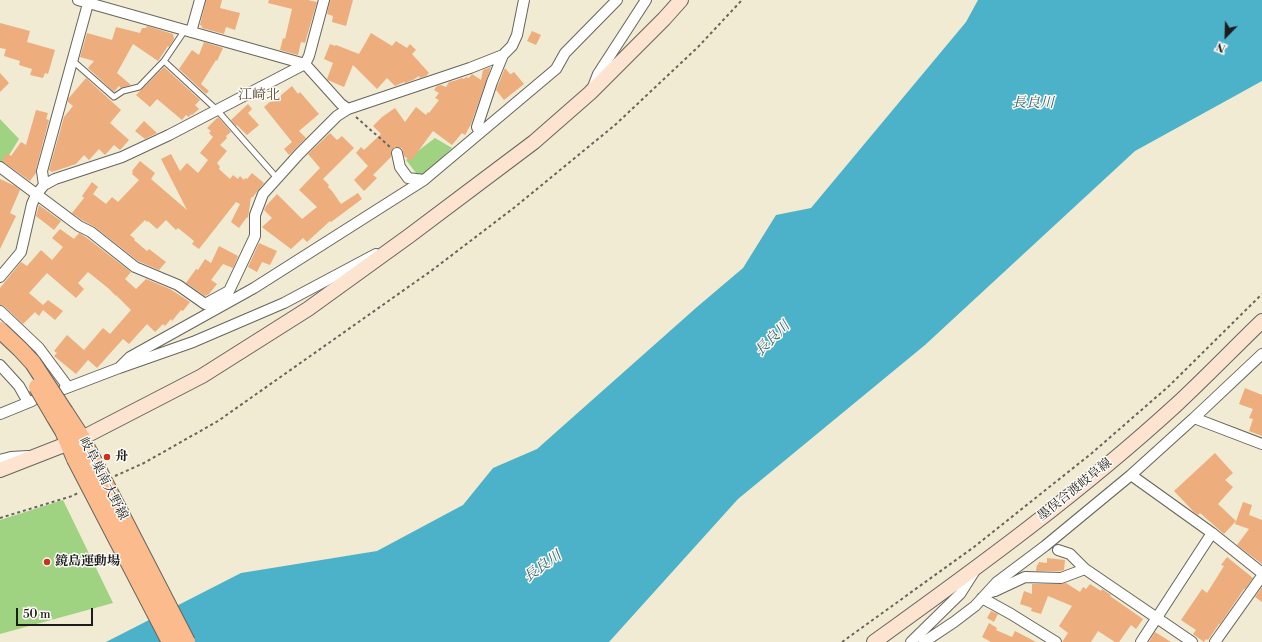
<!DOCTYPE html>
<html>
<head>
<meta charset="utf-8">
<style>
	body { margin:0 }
	#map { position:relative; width:1262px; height:642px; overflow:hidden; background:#f0ebd2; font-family:"Libre Bodoni",serif }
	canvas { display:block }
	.north { position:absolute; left:1206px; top:16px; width:40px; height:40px; -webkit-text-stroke:3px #fdfcf7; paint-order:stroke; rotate:203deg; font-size:11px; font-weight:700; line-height:16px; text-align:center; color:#1c1c1c }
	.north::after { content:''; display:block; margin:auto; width:14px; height:18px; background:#1c1c1c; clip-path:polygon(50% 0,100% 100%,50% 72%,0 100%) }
	.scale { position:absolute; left:16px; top:608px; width:77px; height:18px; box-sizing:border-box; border:2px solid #1c1c1c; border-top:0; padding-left:5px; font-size:12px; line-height:14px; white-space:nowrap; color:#1c1c1c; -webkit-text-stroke:3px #fdfcf7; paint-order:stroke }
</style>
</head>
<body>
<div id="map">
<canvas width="1262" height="642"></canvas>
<div class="north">N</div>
<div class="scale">50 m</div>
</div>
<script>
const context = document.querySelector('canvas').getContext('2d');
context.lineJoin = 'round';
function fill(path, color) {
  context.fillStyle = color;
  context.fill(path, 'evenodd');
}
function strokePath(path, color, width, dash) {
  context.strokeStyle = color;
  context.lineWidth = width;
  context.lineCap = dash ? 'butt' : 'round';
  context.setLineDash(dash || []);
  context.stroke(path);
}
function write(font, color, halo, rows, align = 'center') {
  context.font = font + ' "Libre Bodoni","Noto Serif JP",serif';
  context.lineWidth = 3;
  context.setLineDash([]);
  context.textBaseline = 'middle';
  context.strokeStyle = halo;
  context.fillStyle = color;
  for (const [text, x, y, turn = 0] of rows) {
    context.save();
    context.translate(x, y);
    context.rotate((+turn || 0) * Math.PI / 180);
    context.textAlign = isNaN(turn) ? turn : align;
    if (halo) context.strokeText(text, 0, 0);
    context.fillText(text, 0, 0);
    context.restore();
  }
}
const green = new Path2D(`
	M0 119 19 139 3 165 0 163Z
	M435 138 452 148 422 177 416 173 406 160Z
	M63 500 113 603 0 634V520Z`);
const water = new Path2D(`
	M978 0H1262V81L1135 151 925 345 738 499 609 642H106L241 573 377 551 463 505 493 468 537 449 697 307 743 268 776 215 811 208 966 22Z`);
const building = new Path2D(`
	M206 0H222L220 8 240 13 235 30 226 27 224 34 202 28V26L200 25Z
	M269 0H308L317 2 305 43 301 42 298 55 280 50 283 38 285 39 292 9 268 3Z
	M330 0H353L346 26 332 22 333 16 327 14Z
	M0 23 30 31 27 42 55 50 48 74 45 73 43 78 30 75 32 69 19 65 20 61 4 56 6 49 0 48Z
	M147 26 173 34 174 39 169 47 168 46 158 61 133 44 117 73 131 85 121 88 119 86 114 92 88 68 94 61 80 57 87 33 112 40 116 27 140 33 142 28H146Z
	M532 31 541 35 536 45 527 41Z
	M371 33 392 46 396 41 407 48 410 44 416 50 412 54 429 73 426 76 420 78 419 76 413 80 405 83 404 82 395 86 387 78 377 89 353 65 344 87 328 80 327 79 333 63 324 59 330 44 335 46 336 45 359 54Z
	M204 42 223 48 217 61 216 60 201 84 209 91 206 94 179 69 192 50 199 55Z
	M164 67 200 100 195 105 199 109 192 115 191 114 189 117 186 115 182 120 157 99 150 107 136 95Z
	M491 67 471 124 465 135 462 133 452 145 433 131 411 161 404 156 402 148 395 147 391 151V157L373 175 377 178 364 191 354 180 368 166 356 153 361 147 364 150 381 134 373 126 382 117 395 108 405 122 416 107 426 115 428 112 429 113 439 100 435 98 439 93 434 90 437 86 441 85 446 87 449 82 454 81 462 78 464 79 466 77 469 78 472 74 481 80 483 70Z
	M505 68 510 74H511L514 72 524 84 504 100 496 90Z
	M0 73 9 83 0 92Z
	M86 78 121 110 110 123 129 140 120 150 114 145 105 155 99 149 89 160 84 155 76 164 52 172 49 170 64 117 73 106 68 102V99Z
	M292 86 298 94 300 92 319 114 299 131 306 138 289 155 284 149 292 142 264 107 272 100 273 102Z
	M248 104 252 109 248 113 259 125 247 135 237 125 236 126 231 120Z
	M36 110 48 113 46 119 49 120 36 169V173L30 181 2 161 7 153 11 156 21 142 26 145Z
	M218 117 231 132 226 136 227 138 220 145 227 151 217 163 220 167 219 169 230 179 233 175 238 179 240 176 244 180 245 178 247 179 252 173 264 183 252 198 251 197 248 218 247 217 239 228 231 222 240 204 236 202 199 249 192 244 194 241 178 228 176 230 166 220 157 229 148 221 147 222 145 220 130 235 135 239 134 240 147 251 149 249 166 262 159 270 138 261 95 227 82 220 72 213 84 198 82 196 92 182 98 187 93 194 106 204 112 197 118 202 139 180 132 174 133 172 132 171 140 161 155 173 151 179 187 210 161 159 171 154 180 171 187 163 198 173 208 160 200 153 213 137 209 133 211 131 207 128Z
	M144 121 157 133 145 139 135 131Z
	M330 133 337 140 342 136 354 148 323 179 329 185 328 187 332 191 341 204 358 193 362 199 331 222 330 221 307 242 303 238 291 249 267 231 262 227 272 218 264 210 266 206 277 194 302 219 317 207 299 190 320 168 308 154Z
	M0 179 15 186 20 190 10 213 16 216 0 249Z
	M39 205 61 221 54 230 36 216Z
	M60 229 74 239 79 233 87 238 131 272 125 279 136 289 146 279 170 289 190 302 183 311 181 310 172 321 171 319 165 326 163 324 155 332 147 324 129 344 123 339 97 368 88 360 76 374 54 356 57 353 54 351 67 335 84 350 103 328 110 334 131 310 116 295V296L108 288 88 272 78 283 84 289 76 298 47 273 29 293 43 305 48 300 63 311 55 320 43 310 39 316 35 312 23 324 4 306 0 305V288L21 262 27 266 41 250 52 260 63 247 52 238Z
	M259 243 277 251 270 265 262 262 257 272 248 267Z
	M219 246 238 256 233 268 223 264 211 280 217 284 209 294 205 296 186 283 196 269 198 270 205 259 211 263Z
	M1245 388 1262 395V436L1249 431 1253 419 1249 418 1253 409 1239 404Z
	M1215 453 1233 473 1225 480 1233 487 1218 504 1236 521 1224 534 1200 513 1198 515 1194 512 1174 491Z
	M1243 502 1252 505 1249 515 1262 520V564L1237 545 1249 529 1235 524Z
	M1227 557 1253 578 1245 589H1244L1220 624H1219L1208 640 1206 639 1204 642 1193 634 1196 630 1181 620 1202 589 1207 593 1224 566 1221 565Z
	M1047 558 1065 560 1064 570 1060 571H1036L1037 565H1038L1039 562 1047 563Z
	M1066 583 1080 592 1083 587 1086 589 1090 584 1101 591 1102 589 1111 595 1110 596 1143 619 1136 629 1131 625 1119 642H1115L1098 631 1091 642H1062L1068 633 1059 626 1072 606 1048 596 1041 614 1031 611 1032 608 1020 604 1024 591 1032 594V584H1061Z
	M1262 587V602L1255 597Z
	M991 611 998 614 994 622 987 618Z
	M989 623 997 628 996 630 1012 637 1015 631 1036 642H991L982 637Z
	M1155 632 1171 642H1149Z`);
const path = new Path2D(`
	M356 117 390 147
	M115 476 144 463 218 421 431 271 515 207 615 125 698 47 742 0
	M0 518 72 496 78 493
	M842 642 974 547 1092 453 1169 386 1262 294`);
const lane = new Path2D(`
	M73 61 114 97 123 91 139 87 164 61 185 30
	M164 61 217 110 277 178`);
const street = new Path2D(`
	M78 0 305 64 341 104 348 109
	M191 32 200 0
	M593 87 598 74 646 0
	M480 133 477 127 492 82 503 55
	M397 153 400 167 408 178 424 180
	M0 167 79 226 91 232 135 267 178 285 205 304 229 291 255 236V215L263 194 299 154 337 116 348 109 470 68 503 55 512 46 517 35 524 0
	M44 185 42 171 89 0
	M0 277 21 252 32 204 36 195 44 185 55 179 122 157 169 135 305 64 309 56 324 0
	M0 311 39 348 68 387
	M0 365 19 386 28 402
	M119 368 130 357 254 288 424 180 556 69 565 53 617 0
	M64 389 119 368 193 342 284 303 376 254
	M0 414 32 401
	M1194 418 1262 354
	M0 460 11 457 28 456
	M1131 475 1194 418 1262 444
	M1058 550 1070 554 1085 569 1192 642
	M988 593 995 591 1025 577 1061 578 1085 569
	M982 598 1011 614 1056 642
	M911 642 960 594 974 572
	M924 642 954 622 975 606 997 582 1045 546 1131 475 1212 533 1262 573
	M1141 642 1212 533
	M1215 642 1262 576`);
const secondary = new Path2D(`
	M0 470 82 438 202 376 308 309 409 236 534 142 590 93 664 19 681 0
	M874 642C978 567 1081 492 1176 405 1205 378 1233 349 1262 321`);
const primary = new Path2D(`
	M65 412 82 438 89 452
	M54 416 63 431 75 459`);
const primaryBridge = new Path2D(`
	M0 330 20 349 33 363 65 412
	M37 387 54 416
	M89 452 187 642
	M75 459 170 642`);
const markers = [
	[107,457,4,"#c8321e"],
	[47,562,4,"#c8321e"]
];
const poiNames = [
	["舟",115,457],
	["鏡島運動場",55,562]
];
const streetNames = [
	["岐阜巣南大野線",103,479,63],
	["墨俣合渡岐阜線",1075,490,-39]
];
const neighbourhoodNames = [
	["江崎北",259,96]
];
const waterNames = [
	["長良川",1033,104],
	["長良川",773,339,-45],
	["長良川",543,567,-36]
];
fill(green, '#9fd281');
fill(water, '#4bb2c9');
fill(building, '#edad7d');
strokePath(lane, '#66645c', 7);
strokePath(street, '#66645c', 12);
strokePath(secondary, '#66645c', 16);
strokePath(primary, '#66645c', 18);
strokePath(path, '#66645c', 2, [3, 3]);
strokePath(lane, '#fff', 5);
strokePath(street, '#fff', 10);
strokePath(secondary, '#fde4d1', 14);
strokePath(primary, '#fbbb8d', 16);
strokePath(primaryBridge, '#66645c', 18, []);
strokePath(primaryBridge, '#fbbb8d', 16);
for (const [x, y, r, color] of markers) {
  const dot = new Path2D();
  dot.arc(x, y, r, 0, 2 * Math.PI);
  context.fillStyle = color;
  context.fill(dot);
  strokePath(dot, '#fdfcf7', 1.5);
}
write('bold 13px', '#1c1c1c', '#fdfcf7', poiNames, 'left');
write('13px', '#1c1c1c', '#fdfcf7', streetNames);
write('14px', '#654f3e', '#fdfcf7', neighbourhoodNames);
write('italic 14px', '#31606a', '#fdfcf7', waterNames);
</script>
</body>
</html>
